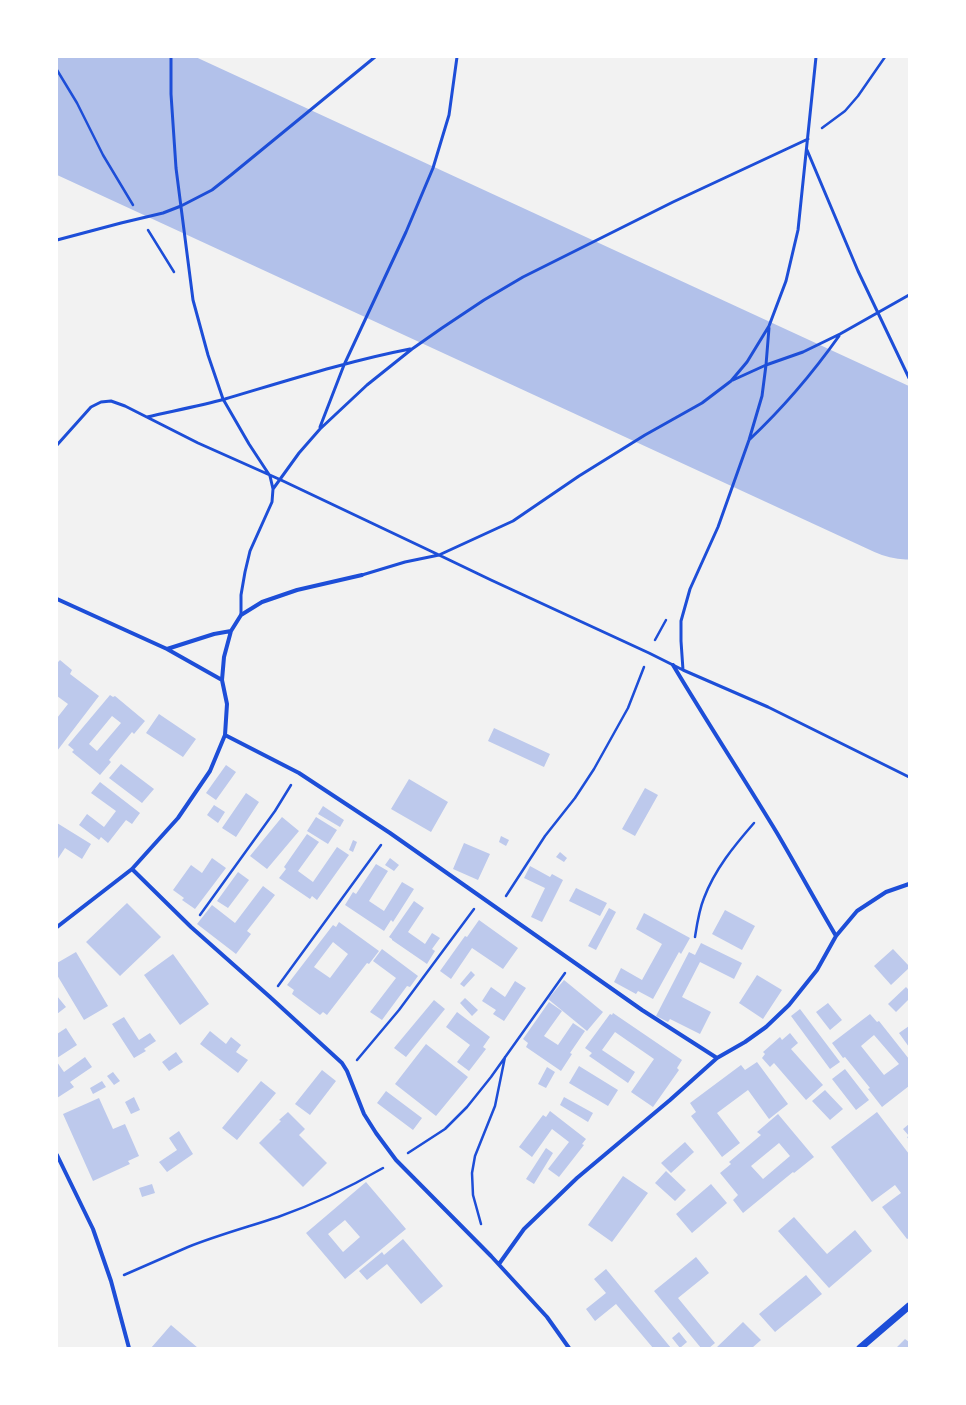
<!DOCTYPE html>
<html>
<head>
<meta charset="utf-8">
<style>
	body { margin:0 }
	#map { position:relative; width:966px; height:1405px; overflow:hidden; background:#f2f2f2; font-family:Cabin,sans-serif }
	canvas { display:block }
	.frame { position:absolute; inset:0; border:58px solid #fff; pointer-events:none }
</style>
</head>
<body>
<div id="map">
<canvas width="966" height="1405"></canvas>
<div class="frame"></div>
</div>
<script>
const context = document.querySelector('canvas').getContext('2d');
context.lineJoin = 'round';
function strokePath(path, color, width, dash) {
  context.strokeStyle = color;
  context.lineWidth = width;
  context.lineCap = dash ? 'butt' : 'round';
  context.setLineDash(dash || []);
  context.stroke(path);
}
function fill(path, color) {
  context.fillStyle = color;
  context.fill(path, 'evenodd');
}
const runway = new Path2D(`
	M57 84 909 477`);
const building = new Path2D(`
	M60 660 72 670 70 674 99 696 57 751V718L68 704 57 696V663Z
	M110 695 113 697 115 696 145 721 134 734 132 732 109 760 111 762 100 775 72 752 74 750 68 745ZM112 716 121 723 97 751 89 744Z
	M159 714 196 739 183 757 146 733Z
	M494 728 550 754 544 767 488 741Z
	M121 764 154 789 142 803 109 778Z
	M226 765 236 772 216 800 206 793Z
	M409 779 448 802 431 832 391 809Z
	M100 782 140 813 132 824 126 820 108 843 101 837 99 840 79 825 87 814 104 827 116 811 91 793Z
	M645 788 658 795 635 836 622 829Z
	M246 793 259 802 236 837 222 828Z
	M214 805 225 812 218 823 207 815Z
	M323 806 344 820 340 827 318 814Z
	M282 817 299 831 267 869 250 856Z
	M316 817 337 830 328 844 307 831Z
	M57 823 91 844 82 859 65 848 57 860Z
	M307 834 319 842 298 871 313 882 337 847 349 855 317 900 312 896 310 899 279 878 286 869 284 867Z
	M501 836 509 840 506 846 499 842Z
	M353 840 357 842 353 852 349 850Z
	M464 843 490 854 478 880 453 869Z
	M560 852 567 858 564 862 556 857Z
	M212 858 226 868 195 909 182 900 184 898 173 890 191 865 202 873Z
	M390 858 399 865 394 871 385 865Z
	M376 864 388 871 369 901 384 911 402 882 414 889 393 922 391 920 384 931 345 905 353 892 356 894Z
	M530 866 550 877 552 874 563 880 542 922 531 917 545 888 524 878Z
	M238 872 249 880 228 908 217 901Z
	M263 886 275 895 247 931 251 934 236 954 197 924 212 905 235 923Z
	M576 888 607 903 600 916 569 901Z
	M414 901 424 908 408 932 425 944 432 933 440 938 432 949 435 951 427 964 392 940V939L389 937Z
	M127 903 161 937 120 976 86 942Z
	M609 908 616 912 596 950 588 946Z
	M725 910 755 926 742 950 712 934Z
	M644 913 690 938 681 954 679 952 653 999 638 991 636 994 614 982 621 968 642 980 662 944 636 929Z
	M479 920 518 948 503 969 472 948 451 979 440 971 465 936 467 937Z
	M339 922 379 951 369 964 367 963 327 1015 323 1012 320 1015 292 994 294 990 287 985 333 925 336 927ZM333 942 348 954 330 978 314 967Z
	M701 943 742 963 734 979 700 962 682 997 711 1012 700 1034 670 1019 668 1022 656 1016 689 952 695 955Z
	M382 949 418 976 410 987 407 986 382 1020 370 1012 396 978 373 961Z
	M893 949 909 966V968L891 985 874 966Z
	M76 952 108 1006 84 1020 57 975V963Z
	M173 954 209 1004 180 1025 144 975Z
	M471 971 475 975 464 987 460 984Z
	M757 975 782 990 763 1019 739 1003Z
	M564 980 603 1012 587 1031 548 999Z
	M515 981 526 988 504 1021 493 1014 496 1010 482 1001 491 987 505 997Z
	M906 987 909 990V999L896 1012 888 1004Z
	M57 996 66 1007 57 1014Z
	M465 998 478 1010 472 1016 460 1003Z
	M434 1000 445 1009 406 1057 394 1048Z
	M549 1002 562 1011 544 1036 558 1045 573 1023 585 1031 570 1053 572 1054 561 1071 526 1047 528 1043 523 1039Z
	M828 1003 842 1020 830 1030 816 1012Z
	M800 1009 840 1062 830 1069 791 1016Z
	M457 1012 490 1037 483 1047 486 1049 469 1071 457 1062 470 1045 446 1027Z
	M613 1013 682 1060 677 1068 679 1070 653 1107 631 1092 654 1059 615 1032 602 1050 635 1072 628 1083 589 1056 592 1053 585 1048 610 1014 612 1015Z
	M870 1014 877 1022 879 1021 909 1059V1086L882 1107 868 1089 870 1088 845 1057 843 1058 832 1043ZM874 1035 899 1064 884 1075 861 1046Z
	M124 1017 139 1040 150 1033 156 1041 144 1049 146 1051 134 1058 112 1024Z
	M909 1026V1047L899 1033Z
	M66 1028 77 1045 57 1058V1034Z
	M210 1031 226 1044 231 1037 241 1045 236 1052 248 1060 238 1073 200 1044Z
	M790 1033 798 1043 791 1049 823 1085 806 1100 774 1063 770 1067 762 1058 765 1054 763 1052 780 1037 782 1040Z
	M426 1044 468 1077 436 1116 395 1084Z
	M176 1052 183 1062 169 1071 162 1062Z
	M85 1057 92 1067 70 1082 74 1087 57 1098V1062L64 1072Z
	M757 1062 788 1104 769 1119 748 1090 717 1113 740 1143 722 1157 691 1116 696 1112 690 1103 741 1065 745 1070Z
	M579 1066 618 1090 608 1106 569 1083Z
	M547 1067 555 1072 546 1088 538 1084Z
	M845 1069 869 1100 856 1110 832 1079Z
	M322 1070 336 1081 310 1115 295 1104Z
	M113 1072 120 1081 114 1085 107 1076Z
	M102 1081 106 1087 93 1094 90 1088Z
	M261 1081 276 1093 237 1140 222 1128Z
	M825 1090 843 1109 830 1120 812 1101Z
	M386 1091 422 1118 413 1130 377 1103Z
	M134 1097 140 1110 131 1114 125 1102Z
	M564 1097 593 1113 588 1122 560 1105Z
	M99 1098 113 1129 125 1124 139 1156 128 1161 130 1164 93 1181 63 1114Z
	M550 1111 586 1139 582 1144 584 1145 559 1177 548 1169 569 1142 552 1129 532 1157 519 1147 543 1115 546 1117Z
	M288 1112 305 1129 299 1135 327 1163 303 1187 259 1143 281 1121 279 1120Z
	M877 1112 909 1154V1238L907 1239 882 1207 901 1193 895 1185 872 1202 831 1147Z
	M778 1114 814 1157 794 1173 793 1172 743 1213 733 1200 738 1195 720 1173 731 1164 729 1162 761 1135 757 1132ZM779 1143 790 1156 763 1179 751 1166Z
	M909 1124V1140L907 1137 909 1136 903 1129Z
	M179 1131 193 1154 167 1172 159 1162 177 1150 169 1138Z
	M685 1142 694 1152 671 1173 661 1163Z
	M546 1148 553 1153 534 1184 526 1179Z
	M666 1171 686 1190 675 1201 655 1183Z
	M623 1176 648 1193 612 1242 588 1225Z
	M366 1182 406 1229 345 1279 306 1233ZM345 1220 360 1237 343 1252 328 1234Z
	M152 1184 155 1193 142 1197 139 1188Z
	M711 1184 727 1203 692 1233 676 1214Z
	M794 1217 827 1254 855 1230 872 1251 829 1288 778 1231Z
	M403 1239 443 1286 421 1304 387 1264 367 1280 359 1271 382 1252 384 1255Z
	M696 1257 709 1273 678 1298 715 1343 709 1348H701L654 1291Z
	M606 1269 671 1348H653L616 1304 595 1321 586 1309 606 1293 594 1279Z
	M806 1275 822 1294 775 1332 759 1314Z
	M743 1322 761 1340 752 1348H716Z
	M171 1325 198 1348H151Z
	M679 1332 687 1342 680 1348 672 1338Z
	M905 1339 909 1342V1348H896Z`);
const path = new Path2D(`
	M57 70 77 103 103 155 133 205
	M822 128 845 111 858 96 885 57
	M148 230 174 272
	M655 640 666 620
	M506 896 545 836 575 798 594 769 628 708 644 667
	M200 915 275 811 291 785
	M695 937C697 924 699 910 704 898 715 869 734 846 754 823
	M278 986 381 845
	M357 1060 399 1010 474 909
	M408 1153 445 1129 467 1107 491 1077 565 973
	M481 1224 473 1195 472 1173 475 1156 495 1106 505 1057
	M124 1275C145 1266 167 1256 188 1247 218 1235 248 1227 278 1217 315 1204 350 1187 383 1168`);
const service = new Path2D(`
	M171 57V94L176 168 193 300 208 355 223 399 249 444 270 476 273 489 272 502 250 551 245 572 241 595V615
	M807 150 858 271 909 378
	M57 240 121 223 163 213 181 206 212 190 231 175 375 57
	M733 380 766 365 803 352 840 334 909 295
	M147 417C173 411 199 406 225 399 286 381 348 361 410 349
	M320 427 344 365 406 232 433 168 449 115 457 57
	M750 439C784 407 812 374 839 336
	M57 445 91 407 101 402 111 401 125 406 198 443 281 480 439 555 491 580 649 653 683 670 768 707 909 777
	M273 489 299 453 320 429 367 385 412 349 442 328 484 300 523 277 673 202 808 139
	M362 575 405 562 439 555 513 521 579 476 645 435 702 403 731 381 747 362 769 326 786 281 798 230 816 57
	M683 670 681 641V621L690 589 718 527 749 440 762 396 766 365 769 328`);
const minor = new Path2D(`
	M57 599 167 649 222 680
	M167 649 214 634 231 631
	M673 665C707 722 743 777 777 833 797 867 816 902 836 936
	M225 735 299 773 390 833 642 1010 717 1058
	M132 869 191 927 270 997 342 1063 347 1071 364 1114 376 1133 396 1160 491 1256 547 1317 569 1348
	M57 927 132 869 178 818 210 771 225 735 227 704 222 680 224 657 231 631 241 615 262 602 297 590 362 575
	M57 1155 93 1229 111 1281 129 1348
	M499 1264 524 1229 577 1178 670 1100 717 1058 745 1042 766 1027 789 1005 817 970 836 936 857 911 886 892 909 884`);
const tertiary = new Path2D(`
	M860 1348 909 1306`);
strokePath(runway, '#b2c1ea', 165);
fill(building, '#bdc9ec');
strokePath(path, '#1d4ed8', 2.5);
strokePath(service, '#1d4ed8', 3);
strokePath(minor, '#1d4ed8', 4);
strokePath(tertiary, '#1d4ed8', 7);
</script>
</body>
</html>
